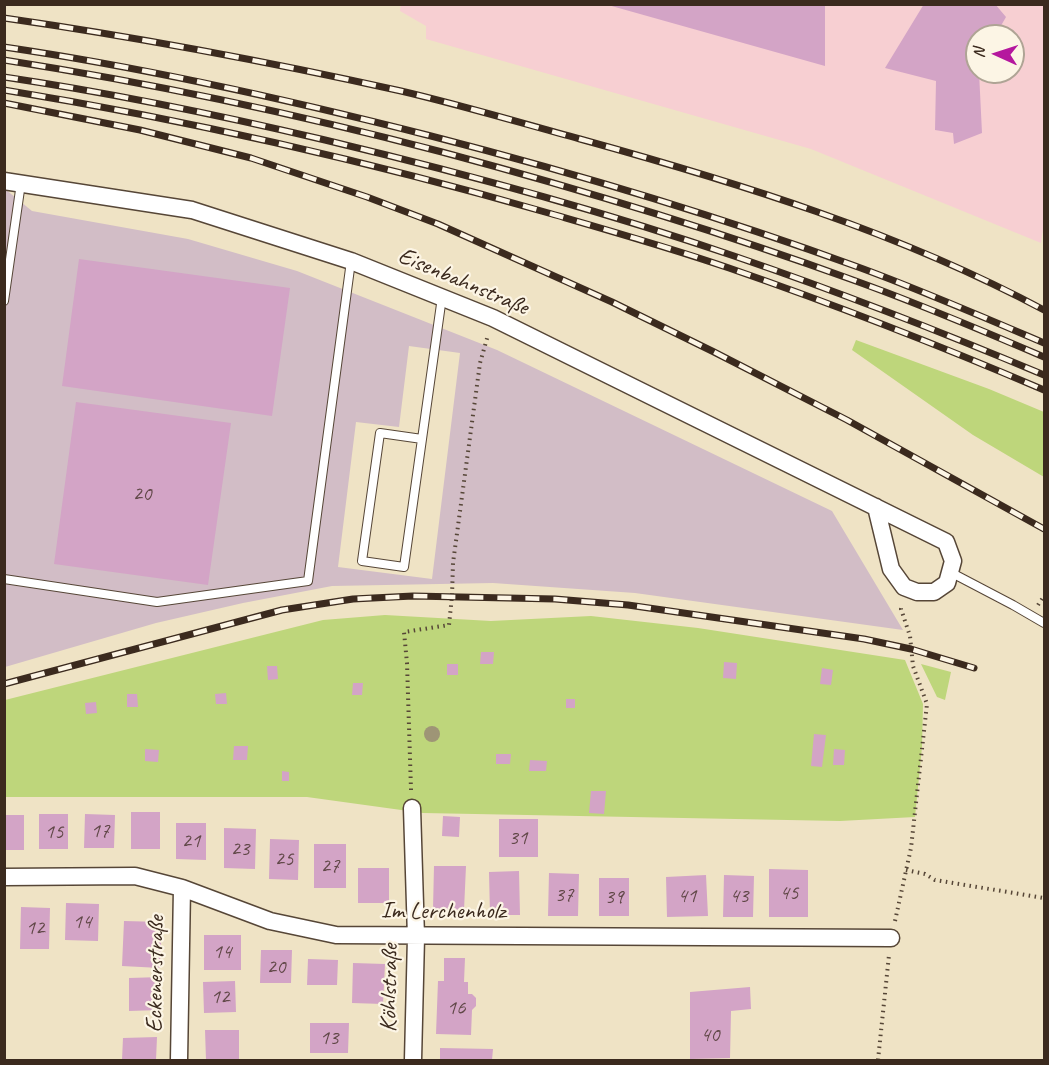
<!DOCTYPE html>
<html>
<head>
<meta charset="utf-8">
<style>
	body { margin:0 }
	#map { position:relative; width:1049px; height:1065px; overflow:hidden; background:#efe3c5; font-family:Caveat,sans-serif }
	canvas { display:block }
	.frame { position:absolute; inset:0; border:6px solid #3b2a1e; pointer-events:none }
	.north { position:absolute; left:965px; top:24px; width:60px; height:60px; box-sizing:border-box; background:#fcf5e5; border:2px solid #afa495; border-radius:50%; rotate:273deg; font-size:16px; font-weight:700; line-height:24px; text-align:center; color:#3b2a1e }
	.north::after { content:''; display:block; margin:auto; width:21px; height:27px; background:#b5179e; clip-path:polygon(50% 0,100% 100%,50% 72%,0 100%) }
</style>
</head>
<body>
<div id="map">
<canvas width="1049" height="1065"></canvas>
<div class="frame"></div>
<div class="north">N</div>
</div>
<script>
const context = document.querySelector('canvas').getContext('2d');
context.lineJoin = 'round';
function fill(path, color) {
  context.fillStyle = color;
  context.fill(path, 'evenodd');
}
function strokePath(path, color, width, dash) {
  context.strokeStyle = color;
  context.lineWidth = width;
  context.lineCap = dash ? 'butt' : 'round';
  context.setLineDash(dash || []);
  context.stroke(path);
}
function write(font, color, halo, rows, align = 'center') {
  context.font = font + ' Caveat,sans-serif';
  context.lineWidth = 4.5;
  context.setLineDash([]);
  context.textBaseline = 'middle';
  context.strokeStyle = halo;
  context.fillStyle = color;
  for (const [text, x, y, turn = 0] of rows) {
    context.save();
    context.translate(x, y);
    context.rotate((+turn || 0) * Math.PI / 180);
    context.textAlign = isNaN(turn) ? turn : align;
    if (halo) context.strokeText(text, 0, 0);
    context.fillText(text, 0, 0);
    context.restore();
  }
}
const built = new Path2D(`
	M401 4 1044 5V223L1041 243 811 149 426 39V26L400 11ZM977 36H1013V72H977Z`);
const industrial = new Path2D(`
	M5 189 32 211 188 239 297 271 497 350 832 511 903 630 635 593 493 583 332 586 243 603 156 623 5 667ZM409 346 460 353 432 579 338 567 356 422 399 427Z`);
const green = new Path2D(`
	M856 340 989 389 1044 412V477L973 435 852 350Z
	M385 615 491 621 591 616 698 628 905 660 923 704 922 747 915 817 840 821 423 813 307 797H5V700L323 620Z
	M921 664 951 672 945 700 937 697Z`);
const building = new Path2D(`
	M608 4H825V66L608 5Z
	M924 4H995L1006 17 995 36H977V72H979L982 133 954 144 953 133 935 130 936 81 885 68Z
	M79 259 290 288 272 416 62 386Z
	M76 402 231 423 208 585 54 564Z
	M481 652H494L493 664H480Z
	M724 662 737 663 736 679 723 678Z
	M447 664H458V675H447Z
	M267 666H277L278 679 268 680Z
	M822 668 833 670 831 685 820 684Z
	M353 683H363L362 695H352Z
	M226 693 227 704H216L215 694Z
	M127 694H137L138 707H127Z
	M566 699H575V708H566Z
	M96 702 97 713 86 714 85 703Z
	M814 734 826 735 822 767 811 766Z
	M234 746H248L247 760H233Z
	M145 749 159 750 158 762 145 761Z
	M834 749 845 750 844 765H833Z
	M496 754H511L510 764H496Z
	M530 760 547 761 546 771H529Z
	M282 771 289 772V781H282Z
	M591 791H606L604 814 589 813Z
	M131 812H160V849H131Z
	M39 814H68V849H39Z
	M85 814 115 815 114 848H84Z
	M4 815H24V850H4Z
	M443 816 460 817 459 837 442 836Z
	M499 819H538V857H499Z
	M176 823H206V860L176 859Z
	M224 828 256 829 255 869 224 868Z
	M270 839 299 840 298 880 269 879Z
	M314 844H346V888H314Z
	M434 866H466L464 910 433 909Z
	M358 868H389V903H358Z
	M769 869 808 870V917H769Z
	M519 871 520 915H490L489 872Z
	M549 873 579 874 578 916H548Z
	M706 875 708 916 667 917 666 877Z
	M724 875 754 876 753 917H723Z
	M599 878H629V916H599Z
	M66 903 99 904 98 941 65 940Z
	M21 907 50 908 49 949H20Z
	M124 921 162 922 160 968 122 966Z
	M204 935H241V970H204Z
	M261 950H292L291 983H260Z
	M444 958H465L464 982H468V994H472L476 998V1006L472 1010 471 1035 436 1034 438 981H444Z
	M308 959 338 960 337 985H307Z
	M353 963 385 964 383 1004 352 1003Z
	M161 977 160 1010 129 1011V978Z
	M235 981 236 1012 204 1013 203 982Z
	M750 987 751 1009 731 1011 730 1058 690 1059V992Z
	M310 1023H349L348 1053H310Z
	M205 1030H239V1060H206Z
	M157 1037 156 1060H122L123 1038Z
	M440 1048 493 1049 492 1060H440Z`);
const path = new Path2D(`
	M1038 605 1044 596
	M411 790 407 663 404 632 449 625 452 596 453 563 480 363 488 335
	M906 870 925 874 935 880 1044 898
	M895 921 911 848 927 704 913 666 910 636 901 609 902 605
	M878 1060 889 955`);
const lane = new Path2D(`
	M4 301 21 183
	M422 439 380 433 362 561 404 567 442 297
	M950 572 1013 605 1044 623
	M4 579 157 602 308 581 351 261`);
const street = new Path2D(`
	M4 181 192 210 351 261 493 318 946 542 953 561 947 583 934 592H917L904 587 891 569 876 507
	M412 808 416 937 413 1060
	M4 877 135 876 182 888 270 921 336 935 891 938
	M179 1060 182 888`);
const rail = new Path2D(`
	M4 18C137 37 270 62 401 91 461 105 521 123 580 139 739 183 898 232 1044 310
	M4 47C148 68 290 100 431 136 575 173 718 216 858 267 921 290 983 317 1044 343
	M4 60C152 83 297 114 442 152 580 189 718 231 853 280 917 303 981 330 1044 357
	M4 77C112 93 219 115 325 140 463 173 600 210 734 256 839 292 942 332 1044 375
	M4 90C189 120 372 162 552 214 611 231 671 248 729 268 836 305 941 346 1044 390
	M4 103 140 130 251 158 367 197 438 224 612 302 714 352 847 420 1044 529
	M4 684 282 610 353 599 413 596 555 599 628 605 864 639 911 649 974 668`);
const trees = [
	[432,734]
];
const numberNames = [
	["20",142,494],
	["17",100,831],
	["15",54,832],
	["31",518,838],
	["21",191,841],
	["23",240,849],
	["25",284,859],
	["27",330,866],
	["45",789,893],
	["37",564,895],
	["41",687,896],
	["43",739,896],
	["39",614,897],
	["14",82,922],
	["12",35,928],
	["14",222,952],
	["20",276,967],
	["12",220,997],
	["16",456,1008],
	["40",710,1035],
	["13",329,1038]
];
const streetNames = [
	["Eisenbahnstraße",463,282,23],
	["Im Lerchenholz",443,912],
	["Eckenerstraße",156,974,-89],
	["Köhlstraße",390,988,-89]
];
fill(built, '#f7cfd2');
fill(industrial, '#d2bdc6');
fill(green, '#bed67b');
fill(building, '#d3a4c6');
strokePath(lane, '#564637', 10);
strokePath(street, '#564637', 19);
strokePath(path, '#564637', 4, [1.5, 4.5]);
strokePath(lane, '#fff', 8);
strokePath(street, '#fff', 16);
strokePath(rail, '#3b2a1e', 7);
strokePath(rail, '#fcf5e5', 4.5, [14]);
context.fillStyle = '#9e9576';
for (const [x, y] of trees) {
  context.beginPath();
  context.arc(x, y, 8, 0, 2 * Math.PI);
  context.fill();
}
write('21px', '#614848', null, numberNames);
write('24px', '#3b2a1e', '#fcf5e5', streetNames);
</script>
</body>
</html>
